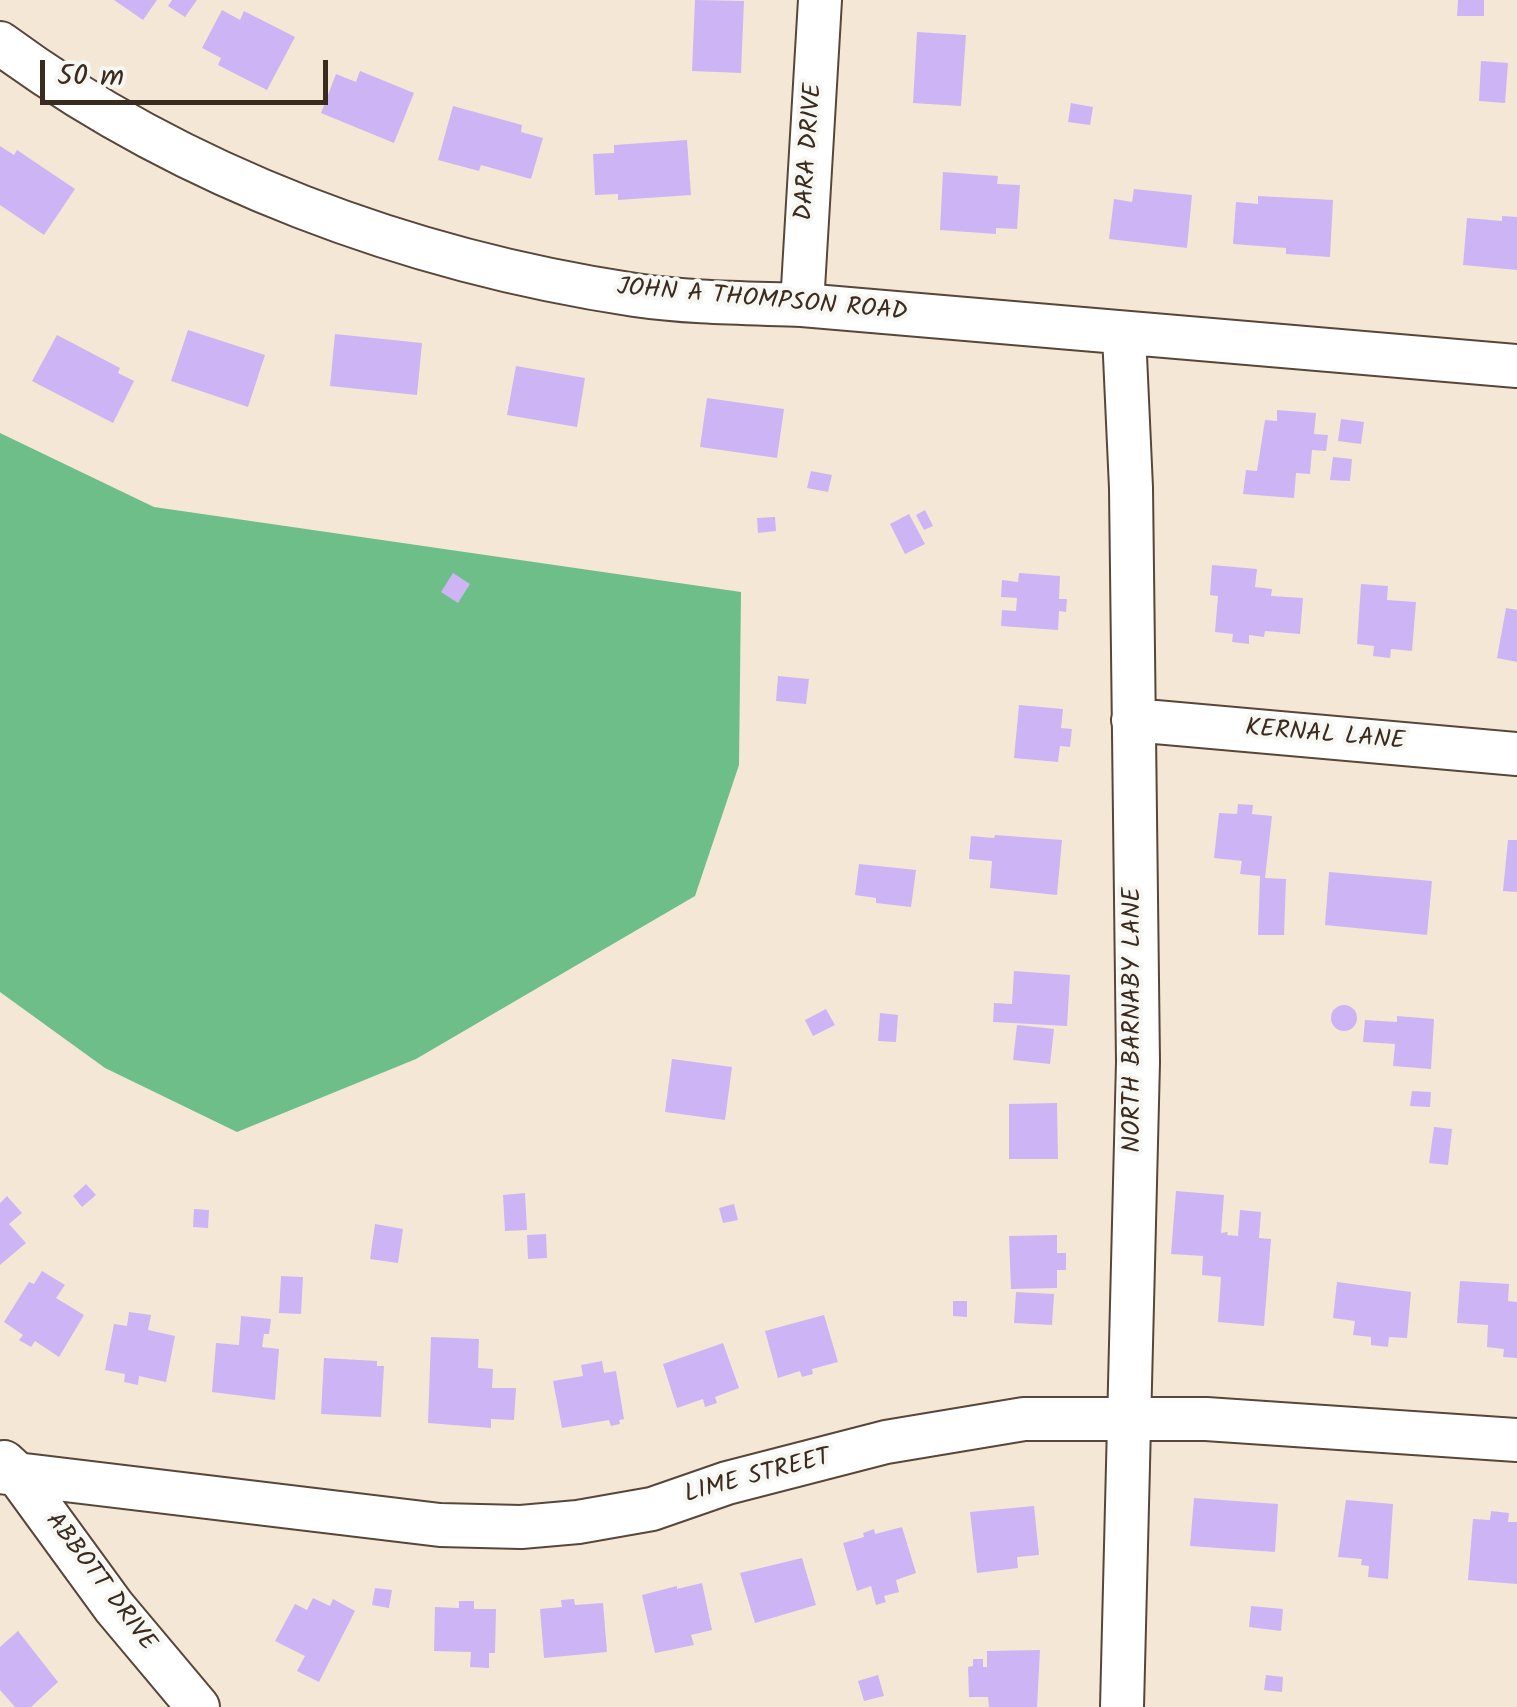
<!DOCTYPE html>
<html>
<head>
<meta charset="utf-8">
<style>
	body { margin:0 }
	#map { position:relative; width:1517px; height:1707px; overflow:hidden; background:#f4e7d5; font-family:Kalam,sans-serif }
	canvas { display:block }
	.scale { position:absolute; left:40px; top:60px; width:288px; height:45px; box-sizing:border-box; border:5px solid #3b2a1e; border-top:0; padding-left:12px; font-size:30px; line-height:35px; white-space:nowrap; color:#3b2a1e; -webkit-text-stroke:8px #f6f6f2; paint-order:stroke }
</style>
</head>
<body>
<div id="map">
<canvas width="1517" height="1707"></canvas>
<div class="scale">50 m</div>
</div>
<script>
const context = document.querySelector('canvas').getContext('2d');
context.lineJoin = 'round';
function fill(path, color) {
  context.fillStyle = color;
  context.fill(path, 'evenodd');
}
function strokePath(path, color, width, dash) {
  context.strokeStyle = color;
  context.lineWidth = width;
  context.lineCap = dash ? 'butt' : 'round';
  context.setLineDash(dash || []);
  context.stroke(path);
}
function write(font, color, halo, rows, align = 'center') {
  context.font = font + ' Kalam,sans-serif';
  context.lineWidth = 8;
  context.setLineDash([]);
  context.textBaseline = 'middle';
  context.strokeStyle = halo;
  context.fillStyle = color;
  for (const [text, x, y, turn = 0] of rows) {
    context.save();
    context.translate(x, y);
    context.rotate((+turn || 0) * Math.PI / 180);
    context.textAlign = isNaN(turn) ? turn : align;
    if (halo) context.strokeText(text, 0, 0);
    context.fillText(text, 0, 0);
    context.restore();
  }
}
const forest = new Path2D(`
	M0 433 154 507 741 592 739 765 695 896 416 1059 237 1132 105 1068 0 992Z`);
const building = new Path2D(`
	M114 0H157L143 20Z
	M172 0H197L185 17 168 6Z
	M695 0 744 1 741 73 692 71Z
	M1458 0H1484V16H1457Z
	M222 10 240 20 244 11 295 37 267 90 218 65 221 58 202 48Z
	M917 32 966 35 961 106 913 103Z
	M1481 61 1508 63 1505 103 1479 101Z
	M360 71 414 93 394 143 321 113 336 74 356 82Z
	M1071 103 1093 107 1090 125 1068 122Z
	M453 106 522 125 521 132 543 138 531 179 481 165 479 171 438 160Z
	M687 140 691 195 618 200V194L595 195 593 154 614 153V145Z
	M0 146 14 155 17 150 75 189 44 235 0 205Z
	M943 172 998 176 997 184 1020 185 1017 229 996 228V234L940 230Z
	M1134 189 1192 195 1187 248 1109 239 1114 199 1132 202Z
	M1258 196 1333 200 1330 257 1286 254V248L1233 244 1236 202 1258 204Z
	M1502 216 1517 217V270L1463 265 1467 218 1502 221Z
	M188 330 265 355 248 407 171 381Z
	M335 334 422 343 417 395 330 386Z
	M57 335 120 368 118 373 134 381 113 423 32 381Z
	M516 366 585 378 577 427 507 415Z
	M707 398 784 409 777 458 700 447Z
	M1277 410 1316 413 1314 434 1328 435 1326 451 1312 450 1310 474 1296 473 1294 498 1243 494 1246 470 1257 471 1265 420 1277 421Z
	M1341 419 1364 422 1361 444 1338 441Z
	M1333 457 1352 459 1350 481 1330 480Z
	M811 471 832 475 828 492 807 488Z
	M925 510 933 526 924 530 916 515Z
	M909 514 925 544 905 554 890 524Z
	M775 517 776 531 758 533 757 518Z
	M1212 565 1257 569 1255 587 1272 589 1271 596 1303 598 1300 634 1265 631 1264 637 1249 635V644L1232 642 1233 634 1215 632 1218 596 1210 595Z
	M453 573 470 584 458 603 441 592Z
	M1019 573 1060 576 1059 599H1067L1066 612 1059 611 1058 630 1001 626 1002 610 1016 611 1017 598 1001 597 1002 580 1018 582Z
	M1361 584 1388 586 1387 600 1416 602 1412 651 1391 649 1390 658 1373 656 1374 646 1357 644Z
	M1506 608 1517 610V662L1497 658Z
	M778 676 809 679 806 704 776 701Z
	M1019 705 1063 709 1061 728 1072 729 1070 747 1060 746 1058 762 1014 758Z
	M1238 804 1253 805 1252 814 1272 816 1265 878 1286 879 1284 935H1258L1260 876 1240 874 1242 861 1214 858 1219 813 1237 814Z
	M995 835 1062 840 1057 895 990 888 992 861 969 859 971 836 994 838Z
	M1508 840H1517V892L1503 891Z
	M859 864 916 870 911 907 876 903V898L855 895Z
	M1329 872 1432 881 1427 935 1325 925Z
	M1014 971 1070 975 1067 1026 993 1022 994 1003 1012 1004Z
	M1331 1018a13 13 0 1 1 26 0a13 13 0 1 1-26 0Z
	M826 1009 835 1025 813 1036 805 1020Z
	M880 1013 898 1015 896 1042 878 1041Z
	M1397 1016 1434 1019 1431 1069 1393 1066 1395 1044 1363 1042 1365 1020 1397 1022Z
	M1017 1025 1054 1029 1050 1064 1013 1060Z
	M672 1059 732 1067 725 1120 665 1112Z
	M1412 1091 1431 1092 1430 1107 1410 1106Z
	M1057 1103 1058 1159H1009V1104Z
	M1434 1127 1452 1129 1448 1165 1429 1163Z
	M86 1184 96 1195 82 1207 73 1196Z
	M1176 1191 1224 1195 1221 1233 1228 1232 1227 1235 1238 1236 1240 1210 1261 1212 1259 1238 1271 1239 1264 1326 1218 1322 1221 1277 1202 1275 1203 1256 1171 1254Z
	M525 1193 527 1230 505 1231 503 1195Z
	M7 1196 22 1213 9 1224 26 1243 0 1265V1203Z
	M734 1204 738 1220 723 1223 719 1208Z
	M194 1209 209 1210 208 1228 193 1227Z
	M375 1224 403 1229 398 1263 370 1259Z
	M546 1234 547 1258 528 1259 527 1235Z
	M1057 1235V1253H1066V1270H1057V1288L1011 1289 1009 1236Z
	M42 1271 65 1285 56 1298 84 1315 59 1357 35 1341 31 1347 19 1340 23 1335 4 1322 29 1282 34 1284Z
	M281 1276 303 1277 301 1314 279 1313Z
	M1460 1281 1509 1284 1508 1301 1517 1302V1358L1503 1357 1504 1349 1487 1347 1488 1325 1457 1323Z
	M1337 1282 1411 1292 1407 1338 1389 1337 1388 1347 1371 1345V1337L1353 1335 1355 1321 1333 1318Z
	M1016 1292 1054 1294 1052 1325 1014 1323Z
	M953 1301H967V1317L953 1316Z
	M129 1312 151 1315 148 1330 175 1336 166 1382 139 1376 138 1385 124 1382 125 1374 105 1370 114 1324 127 1326Z
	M824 1315 838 1362 812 1369 813 1374 802 1377 800 1371 778 1378 765 1331Z
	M241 1316 271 1319 269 1334H264L262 1347 279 1349 275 1400 212 1392 216 1343 239 1345Z
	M431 1337 479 1339 478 1368 493 1369 492 1388H516L514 1420 491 1419V1428L428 1423Z
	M723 1343 739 1388 715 1397 717 1403 705 1407 703 1399 677 1408 663 1364Z
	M324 1358 377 1361V1366H384L381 1417 321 1414Z
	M602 1361 604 1373 616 1371 624 1419 619 1420 620 1424 611 1426 609 1420 562 1428 553 1381 583 1376 581 1365Z
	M1194 1498 1278 1504 1275 1552 1190 1546Z
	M1346 1500 1393 1504 1388 1579 1368 1577 1369 1566 1361 1565 1362 1559 1338 1557Z
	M1034 1506 1039 1555 1017 1557 1018 1568 977 1573 970 1512Z
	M1491 1511 1509 1513 1508 1522H1517V1584L1468 1580 1473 1519 1490 1520Z
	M902 1527 916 1573 896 1580 899 1592 884 1596 886 1602 876 1605 871 1586 857 1591 843 1543 864 1537 863 1533 874 1529 875 1534Z
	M802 1558 816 1605 755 1623 740 1573Z
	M702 1583 712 1630 691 1635 694 1645 655 1653 642 1595 677 1586V1589Z
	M375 1588 392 1590 389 1608 372 1605Z
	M313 1598 330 1606 333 1599 355 1611 319 1682 297 1671 305 1656 275 1641 295 1604 307 1610Z
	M574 1599 575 1605 603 1603 607 1652 544 1658 540 1609 562 1607 561 1600Z
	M459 1601H474V1609H496L495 1653H489V1668L470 1667 471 1652 434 1651 435 1607 459 1608Z
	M1251 1606 1283 1609 1281 1631 1249 1627Z
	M18 1631 58 1682 31 1707H15L0 1690V1647Z
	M1040 1650 1037 1707H989L988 1697H969L968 1667 973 1666V1659H983V1667H987V1651Z
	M878 1675 884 1696 864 1701 858 1681Z
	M1266 1675 1283 1677 1282 1692 1264 1690Z`);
const minor = new Path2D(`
	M0 43C183 178 410 261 635 295 690 303 746 303 802 305L1517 366
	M802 305 820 0
	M1133 720 1517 754
	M4 1462 17 1474 114 1607 198 1707
	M0 1472 440 1525 521 1527 578 1522 652 1509 727 1483 886 1442 1024 1419H1206L1517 1440
	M1122 1707 1138 1062 1131 488 1124 334`);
const streetNames = [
	["DARA DRIVE",811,152,-86],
	["JOHN A THOMPSON ROAD",762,302,5],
	["KERNAL LANE",1325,737,5],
	["NORTH BARNABY LANE",1135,1020,-90],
	["LIME STREET",758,1478,-15],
	["ABBOTT DRIVE",99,1583,53]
];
fill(forest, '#6ebe8a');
fill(building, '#cdb5f5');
strokePath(minor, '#574639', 46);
strokePath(minor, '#fff', 42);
write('25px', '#3b2a1e', '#f6f6f2', streetNames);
</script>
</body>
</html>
